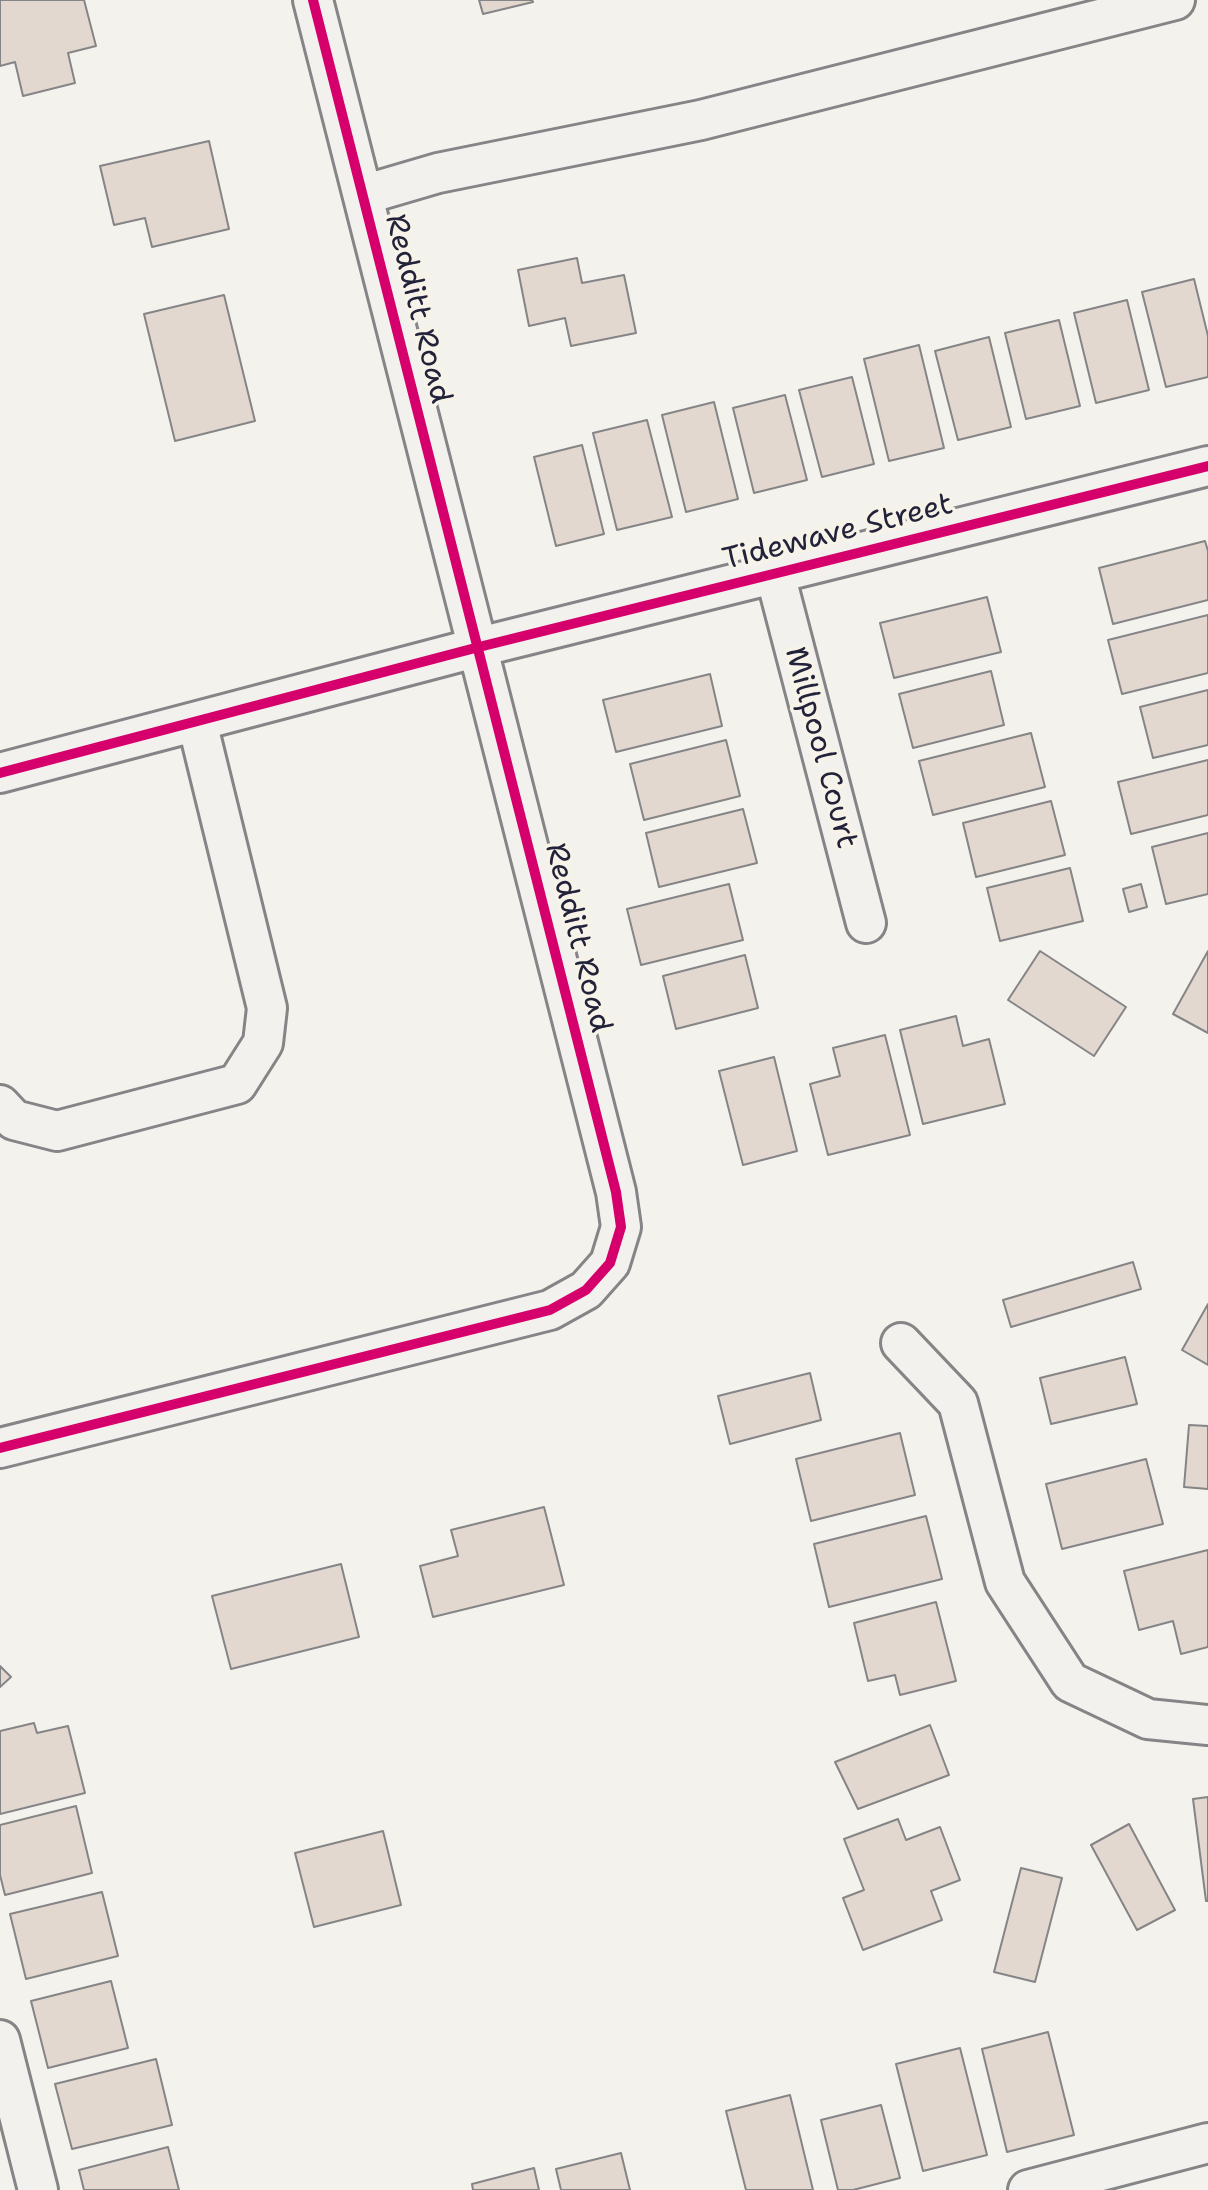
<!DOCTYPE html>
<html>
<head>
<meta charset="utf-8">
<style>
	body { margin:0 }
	canvas { display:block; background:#f4f2ec }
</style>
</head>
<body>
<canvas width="1208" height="2190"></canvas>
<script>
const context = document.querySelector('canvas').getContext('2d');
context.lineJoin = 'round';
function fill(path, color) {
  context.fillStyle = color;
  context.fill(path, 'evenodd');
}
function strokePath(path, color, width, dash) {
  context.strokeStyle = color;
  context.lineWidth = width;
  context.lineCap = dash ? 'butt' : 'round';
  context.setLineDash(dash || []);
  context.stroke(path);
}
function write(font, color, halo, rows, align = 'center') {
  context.font = font + ' "Shantell Sans",sans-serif';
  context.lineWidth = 7;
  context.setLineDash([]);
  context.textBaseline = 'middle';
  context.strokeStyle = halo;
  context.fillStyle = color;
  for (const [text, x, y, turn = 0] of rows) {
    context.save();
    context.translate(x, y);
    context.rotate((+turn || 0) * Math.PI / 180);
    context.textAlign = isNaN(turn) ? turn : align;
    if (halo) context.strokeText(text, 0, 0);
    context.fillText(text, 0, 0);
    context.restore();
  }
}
const building = new Path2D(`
	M0 0H84L96 46 68 53 75 83 23 96 15 62 0 66Z
	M479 0H532L533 2 483 14Z
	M209 141 229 229 152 247 145 218 114 225 100 166Z
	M577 258 582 283 624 275 636 333 571 346 565 318 529 326 518 270Z
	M1194 279 1208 336V377L1166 387 1142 292Z
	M224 295 255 421 175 441 144 314Z
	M1127 300 1149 390 1096 403 1074 313Z
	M1059 320 1080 406 1026 419 1005 333Z
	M989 337 1011 427 958 440 935 351Z
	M919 345 944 448 889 461 864 359Z
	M852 377 874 464 822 477 799 390Z
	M785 395 807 480 754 493 733 408Z
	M714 402 738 499 686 512 662 415Z
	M647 420 672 517 617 530 593 433Z
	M582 445 604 534 556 546 534 457Z
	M1205 541 1208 551V600L1113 624 1099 568Z
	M987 597 1001 652 894 678 880 623Z
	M1208 615V673L1122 694 1108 640Z
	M991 671 1004 725 913 748 899 694Z
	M710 674 722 726 616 752 603 700Z
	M1208 690V745L1153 758 1140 707Z
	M1031 733 1045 787 933 815 919 761Z
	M726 740 740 796 644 820 630 764Z
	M1208 760V815L1131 834 1118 782Z
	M1051 801 1065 855 976 877 963 823Z
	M743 809 757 863 659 887 646 833Z
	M1208 833V894L1166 904 1152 847Z
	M1070 868 1083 921 1000 941 987 888Z
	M729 884 743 940 641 965 627 909Z
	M1141 884 1147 907 1129 912 1123 889Z
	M1040 951 1126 1007 1094 1056 1008 1000Z
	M1208 951V1033L1173 1014Z
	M745 955 758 1008 676 1029 663 976Z
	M956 1016 963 1046 989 1039 1005 1104 923 1124 900 1030Z
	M885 1035 910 1135 828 1155 810 1084 840 1076 833 1048Z
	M774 1057 797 1151 743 1165 719 1071Z
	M1133 1262 1141 1289 1011 1327 1003 1300Z
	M1208 1304V1365L1182 1350Z
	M1125 1357 1137 1404 1051 1424 1040 1378Z
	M810 1373 821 1420 730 1444 718 1396Z
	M1189 1425 1208 1426V1489L1184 1487Z
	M900 1433 915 1495 811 1521 796 1459Z
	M1146 1459 1163 1524 1062 1549 1046 1484Z
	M544 1507 564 1585 433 1617 420 1566 458 1556 451 1530Z
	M926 1516 942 1579 829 1607 814 1544Z
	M1208 1550V1647L1181 1654 1173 1621 1139 1630 1124 1571Z
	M341 1564 359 1637 231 1669 212 1596Z
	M936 1602 956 1681 900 1695 895 1675 868 1681 854 1623Z
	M0 1666 11 1677 0 1687Z
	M34 1723 37 1733 68 1726 85 1793 0 1814V1731Z
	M930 1725 949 1775 858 1809 835 1762Z
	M1208 1797V1901H1206L1193 1799Z
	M76 1806 92 1873 5 1895 0 1875V1825Z
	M898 1819 906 1840 940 1827 960 1880 931 1891 942 1920 863 1950 843 1898 864 1890 844 1839Z
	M1129 1824 1175 1910 1137 1930 1091 1845Z
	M383 1831 401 1905 314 1927 295 1853Z
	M1021 1868 1062 1878 1035 1982 994 1972Z
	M102 1892 118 1956 26 1979 10 1914Z
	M111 1981 128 2048 48 2068 31 2001Z
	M1048 2032 1074 2135 1007 2152 982 2049Z
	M960 2048 987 2155 923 2171 896 2064Z
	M156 2059 172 2125 72 2149 55 2084Z
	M790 2095 813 2190H746L726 2111Z
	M881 2105 900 2178 853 2190H838L821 2120Z
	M168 2147 179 2190H84L79 2170Z
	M621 2153 630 2190H561L556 2169Z
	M534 2168 539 2190H473L472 2184Z`);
const minor = new Path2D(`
	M363 195 438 173 701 120 1175 0
	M775 574 866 923
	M0 773 479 647 1208 466
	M0 1105 14 1120 57 1131 237 1084 263 1043 267 1008 197 722
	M901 1343 958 1403 1005 1582 1070 1682 1148 1719 1208 1725
	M0 1448 550 1310 586 1290 610 1263 621 1227 616 1192 313 0
	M0 2040 38 2190
	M1028 2190 1208 2143`);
const cycleway = new Path2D(`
	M0 773 479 647 1208 466
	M0 1448 550 1310 586 1290 610 1263 621 1227 616 1192 313 0`);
const streetNames = [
	["Redditt Road",417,309,76],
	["Tidewave Street",838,533,-14],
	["Millpool Court",820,748,75],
	["Redditt Road",577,938,76]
];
fill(building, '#e3d8d0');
strokePath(building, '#858486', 2);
strokePath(minor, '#858486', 44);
strokePath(minor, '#f2f1ed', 38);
strokePath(cycleway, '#d6006c', 10);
write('30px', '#22223b', '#f7f3e8', streetNames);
</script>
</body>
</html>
